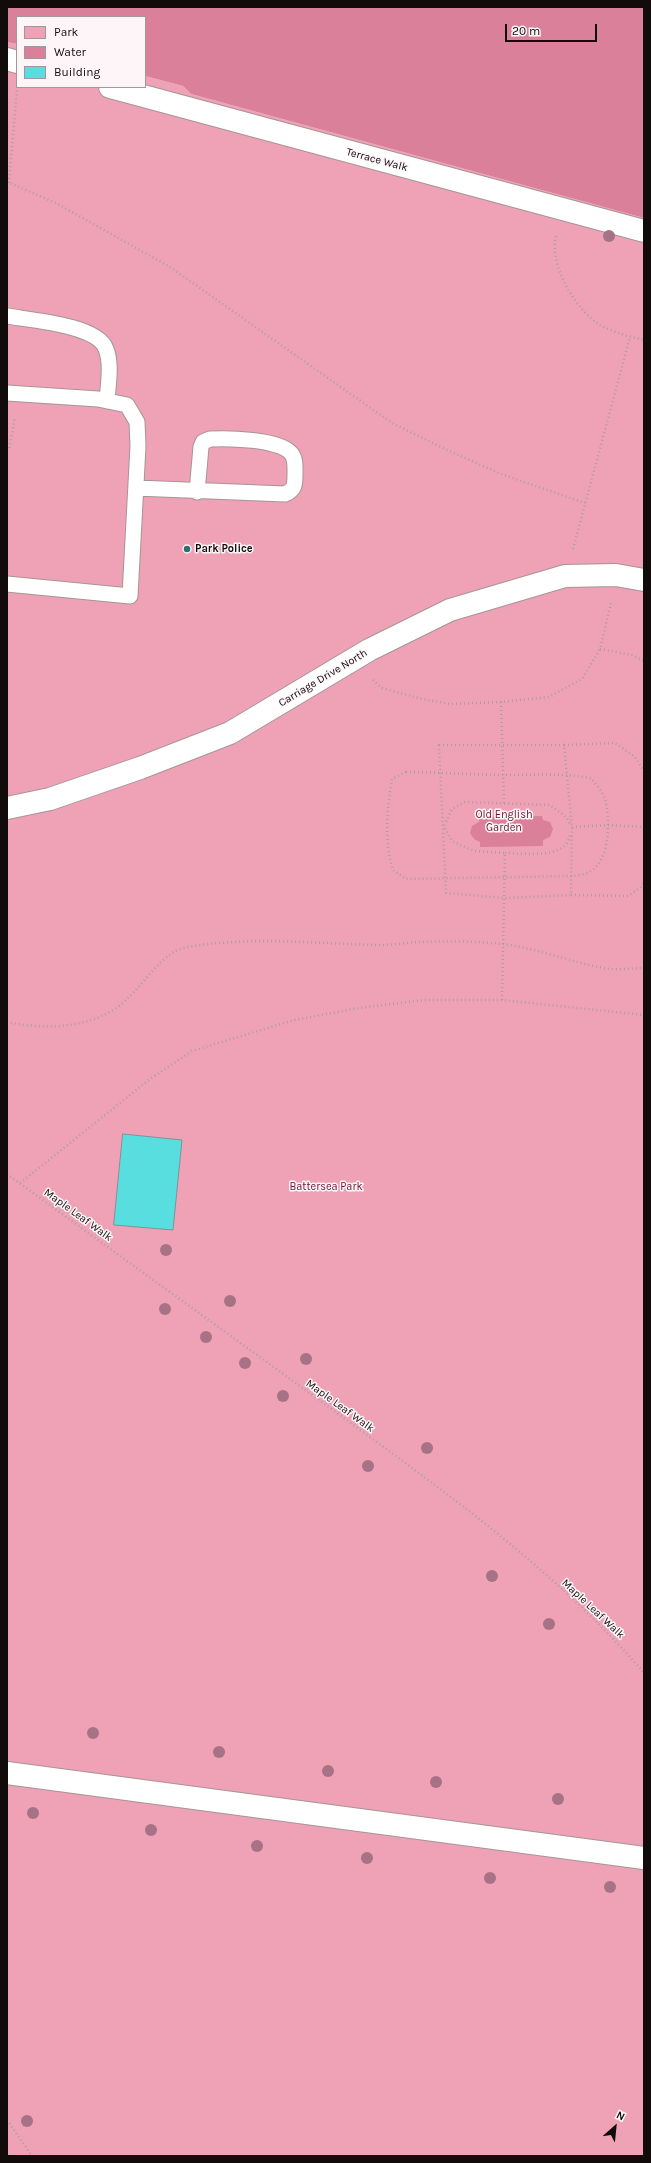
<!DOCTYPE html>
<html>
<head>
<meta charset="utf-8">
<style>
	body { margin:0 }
	#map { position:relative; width:651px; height:2163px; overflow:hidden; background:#f8e4e9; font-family:Karla,sans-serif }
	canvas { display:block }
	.frame { position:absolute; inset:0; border:8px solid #110b0c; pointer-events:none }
	.legend { position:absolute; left:16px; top:16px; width:130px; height:72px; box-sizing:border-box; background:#fdf5f7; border:1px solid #9f9799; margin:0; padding:5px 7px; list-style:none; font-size:12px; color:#110b0c }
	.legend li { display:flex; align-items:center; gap:8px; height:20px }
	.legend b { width:20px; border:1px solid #9f9799 }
	.north { position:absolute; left:595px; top:2107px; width:40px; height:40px; -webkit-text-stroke:3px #fdf5f7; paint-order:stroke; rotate:27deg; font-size:11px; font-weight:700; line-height:16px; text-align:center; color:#110b0c }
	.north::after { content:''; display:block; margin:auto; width:14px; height:18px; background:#110b0c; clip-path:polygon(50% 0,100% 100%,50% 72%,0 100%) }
	.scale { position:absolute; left:505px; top:24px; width:92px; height:18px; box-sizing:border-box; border:2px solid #110b0c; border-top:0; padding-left:5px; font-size:12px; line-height:14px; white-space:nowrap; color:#110b0c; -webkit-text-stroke:3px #fdf5f7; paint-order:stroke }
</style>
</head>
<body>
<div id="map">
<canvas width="651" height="2163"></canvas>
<div class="frame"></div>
<ul class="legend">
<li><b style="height:11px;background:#efa2b6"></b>Park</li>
<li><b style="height:11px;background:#db809a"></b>Water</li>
<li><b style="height:11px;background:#58dede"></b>Building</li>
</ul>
<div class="north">N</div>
<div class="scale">20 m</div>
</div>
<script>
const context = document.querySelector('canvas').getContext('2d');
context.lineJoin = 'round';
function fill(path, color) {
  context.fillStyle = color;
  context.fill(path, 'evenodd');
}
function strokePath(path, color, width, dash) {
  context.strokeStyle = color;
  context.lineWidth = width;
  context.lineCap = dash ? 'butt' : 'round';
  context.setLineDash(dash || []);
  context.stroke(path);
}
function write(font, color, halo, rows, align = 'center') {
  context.font = font + ' Karla,sans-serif';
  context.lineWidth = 3;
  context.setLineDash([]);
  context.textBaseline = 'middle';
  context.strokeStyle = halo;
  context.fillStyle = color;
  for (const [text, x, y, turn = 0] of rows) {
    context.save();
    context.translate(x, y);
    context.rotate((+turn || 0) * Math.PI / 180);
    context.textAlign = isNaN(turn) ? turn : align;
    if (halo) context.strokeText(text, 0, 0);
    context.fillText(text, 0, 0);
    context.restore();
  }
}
const green = new Path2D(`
	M7 42 17 44V87H145V76L183 86 191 94 644 218V2156H7Z`);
const water = new Path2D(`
	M7 7H644V218L191 94 183 86 145 76V17H17V44L7 42Z
	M542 816 543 820 550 822 553 829 550 837 543 840V846L480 847V842L474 839 470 833 472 826 479 822V817Z`);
const building = new Path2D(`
	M123 1134 182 1140 173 1230 114 1225Z`);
const path = new Path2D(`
	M7 182 56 203 170 267 392 423 445 449 501 474 585 503
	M9 183 17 89
	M556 236C549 266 575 309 600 325 613 332 630 337 644 340
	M7 450H9L15 417
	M573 549 630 337
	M600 649 632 655 644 661
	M373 680 382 688 422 699 451 704 501 702 549 697 582 679 600 649 611 603
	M501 702 504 803
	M439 745H564L572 827 571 895 504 898 446 893Z
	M564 745 615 743 634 756 644 771
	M406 772C439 772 472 775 505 775 534 775 562 773 591 778 596 784 602 791 605 798 610 819 611 861 589 872 585 875 577 875 571 876L406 879 393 870C384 842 387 808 392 779Z
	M572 827 608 825 644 827
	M505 853C525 853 566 860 570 835
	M571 895 628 896 642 886 644 881
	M502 1000 505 853 474 851 452 841 444 826 452 809 465 802 550 805 567 818 570 824
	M7 1022C46 1030 94 1029 125 1001 141 986 154 966 172 953 179 948 192 946 201 945 260 937 322 944 382 945 395 945 409 942 422 942 448 941 476 941 502 944 539 948 574 964 610 969 621 970 633 968 644 968
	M7 1174C117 1254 227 1333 337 1413 445 1492 557 1571 644 1673
	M20 1183 150 1079 192 1051 294 1020 359 1008 424 1000H502L644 1015
	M7 2120 32 2156`);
const service = new Path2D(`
	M7 316C30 320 98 325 106 349 112 364 108 385 107 401
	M7 393 98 399 127 405 137 422 138 446 130 596 7 584
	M136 488 285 494C295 490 295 484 295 474 295 468 296 459 291 453 278 439 228 438 210 439L203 442 201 447 197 492`);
const pedestrian = new Path2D(`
	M7 59 17 62
	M110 87 644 231
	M7 808 50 799 140 768 230 733 369 650 450 610 565 576 616 575 644 580
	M7 1773 644 1858`);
const trees = [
	[609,236],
	[166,1250],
	[230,1301],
	[165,1309],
	[206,1337],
	[306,1359],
	[245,1363],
	[283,1396],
	[427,1448],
	[368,1466],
	[492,1576],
	[549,1624],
	[93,1733],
	[219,1752],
	[328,1771],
	[436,1782],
	[558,1799],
	[33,1813],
	[151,1830],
	[257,1846],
	[367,1858],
	[490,1878],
	[610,1887],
	[27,2121]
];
const markers = [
	[187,549,4,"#287272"]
];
const streetNames = [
	["Terrace Walk",377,160,15],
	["Carriage Drive North",323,678,-31],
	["Maple Leaf Walk",78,1215,36],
	["Maple Leaf Walk",340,1406,36],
	["Maple Leaf Walk",593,1609,43]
];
const poiNames = [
	["Park Police",195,549]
];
const parkNames = [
	["Old English",504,815],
	["Garden",504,828],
	["Battersea Park",326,1187]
];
fill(green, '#efa2b6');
fill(water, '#db809a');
fill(building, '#58dede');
strokePath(building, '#809493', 1);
strokePath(service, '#a69498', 17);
strokePath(pedestrian, '#a69498', 24);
strokePath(path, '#ad9da1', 2.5, [1, 3]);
strokePath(service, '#fff', 15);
strokePath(pedestrian, '#fff', 22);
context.fillStyle = '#a77285';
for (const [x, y] of trees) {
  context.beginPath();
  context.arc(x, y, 6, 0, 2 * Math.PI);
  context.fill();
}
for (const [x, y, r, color] of markers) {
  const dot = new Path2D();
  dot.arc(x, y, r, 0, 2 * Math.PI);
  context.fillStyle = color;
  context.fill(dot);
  strokePath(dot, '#fdf5f7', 1.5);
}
write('11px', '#110b0c', '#fdf5f7', streetNames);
write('bold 11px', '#110b0c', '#fdf5f7', poiNames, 'left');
write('11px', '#651433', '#fdf5f7', parkNames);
</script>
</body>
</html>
